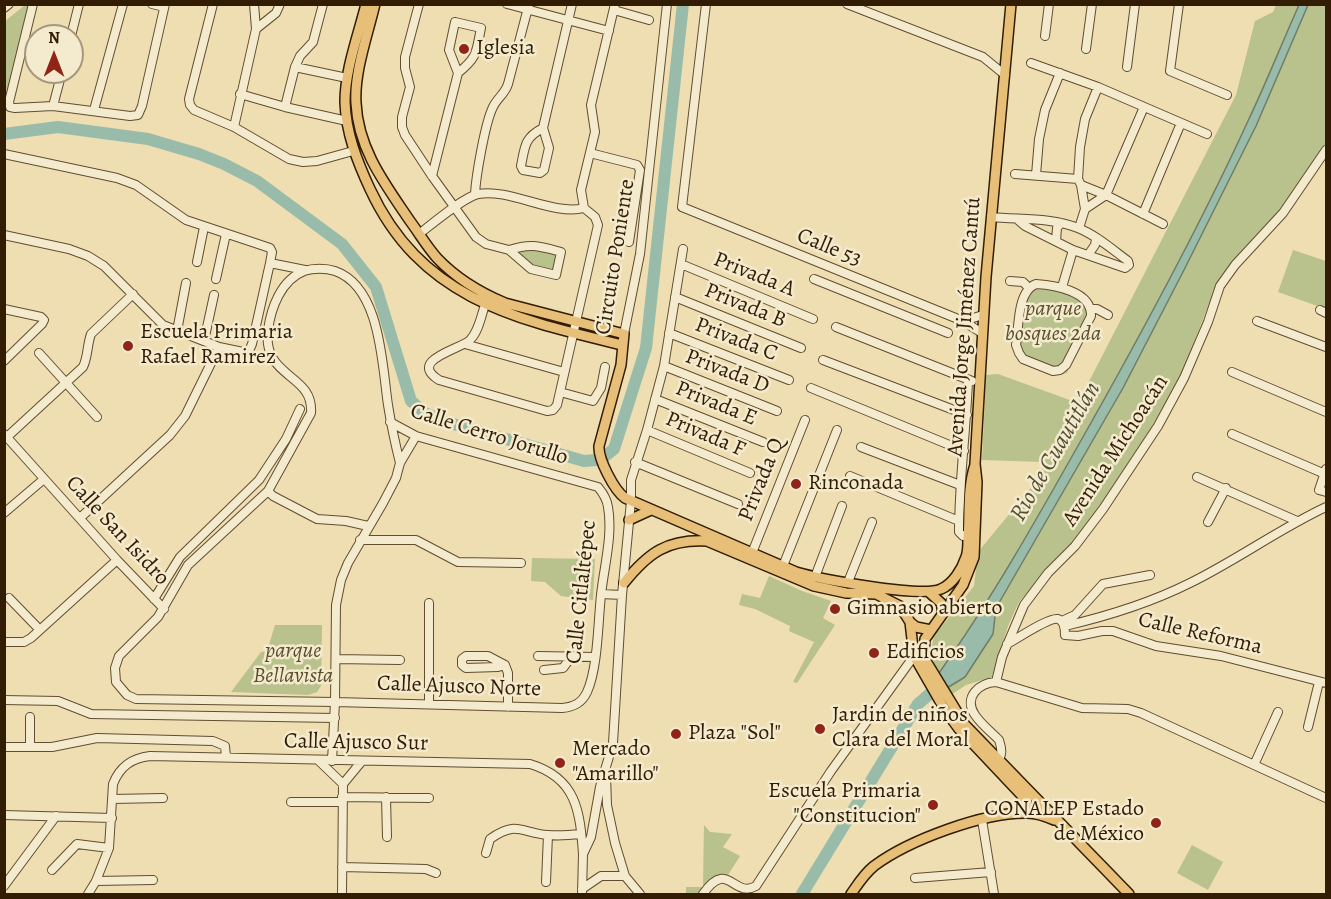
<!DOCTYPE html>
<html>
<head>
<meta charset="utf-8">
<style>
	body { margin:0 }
	#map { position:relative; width:1331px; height:899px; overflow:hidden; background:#eedeb2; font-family:Alegreya,serif }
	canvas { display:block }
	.frame { position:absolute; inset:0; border:6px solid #321d04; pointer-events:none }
	.north { position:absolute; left:24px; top:24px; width:60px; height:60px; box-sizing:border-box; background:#f4eacd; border:2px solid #a6987d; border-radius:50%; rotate:0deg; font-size:16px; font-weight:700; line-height:24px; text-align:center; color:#321d04 }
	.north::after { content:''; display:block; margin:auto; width:21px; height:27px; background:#8f2418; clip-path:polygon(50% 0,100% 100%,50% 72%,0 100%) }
</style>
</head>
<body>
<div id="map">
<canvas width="1331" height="899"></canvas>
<div class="frame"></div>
<div class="north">N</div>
</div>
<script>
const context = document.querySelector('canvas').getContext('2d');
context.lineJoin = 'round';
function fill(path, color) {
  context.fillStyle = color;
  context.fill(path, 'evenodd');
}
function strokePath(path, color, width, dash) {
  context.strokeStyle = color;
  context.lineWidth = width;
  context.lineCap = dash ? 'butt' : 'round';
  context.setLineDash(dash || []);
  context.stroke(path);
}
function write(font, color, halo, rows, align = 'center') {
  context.font = font + ' Alegreya,serif';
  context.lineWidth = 5;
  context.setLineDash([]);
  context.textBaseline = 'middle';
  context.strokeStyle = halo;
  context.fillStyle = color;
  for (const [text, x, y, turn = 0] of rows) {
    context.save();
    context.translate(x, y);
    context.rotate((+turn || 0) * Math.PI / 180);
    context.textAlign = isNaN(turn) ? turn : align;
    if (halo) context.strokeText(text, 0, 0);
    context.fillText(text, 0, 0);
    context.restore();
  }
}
const green = new Path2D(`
	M25 5H30L5 113 4 22Z
	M1276 5H1326V143L1281 210 1245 249 1218 281 1180 378 1144 440 1103 502 1073 543 1019 602 1008 626 992 677 966 685 951 695C939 673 927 662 934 636L974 586 978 552 1034 484 1042 471 1043 462 982 460 986 375 998 374 1078 403 1236 95 1255 21 1273 12Z
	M530 249 559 255 555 274 530 268 518 253Z
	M1293 250 1326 261V309L1278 292Z
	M1038 285 1076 295 1092 313 1067 373 1058 375 1025 364 1018 359 1015 354C1018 331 1016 298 1038 285Z
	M532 558 595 559 593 600 561 596 545 582 531 581Z
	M769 576 802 591 831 601 823 618 835 625 797 683 793 682 814 642 789 631 790 626 755 609 739 605 742 594 760 598Z
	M275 625H322L321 686 317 692 308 695 231 692 261 652 267 651Z
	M704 825 710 832 732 834 723 847 740 856 723 883 715 887 709 894H686V887H703Z
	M1192 845 1223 862 1208 890 1177 873Z`);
const water = new Path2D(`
	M1299 5H1308L1256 126 1184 270 1123 388 996 608 993 634 965 677 947 688 939 673C991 600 1035 522 1079 444 1138 340 1198 230 1248 121 1266 83 1282 43 1299 5Z`);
const river = new Path2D(`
	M4 134 58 127 148 139 199 154 224 164 257 181 342 244 376 287 411 401 425 413 446 422 584 461 597 460
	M605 456 614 449 646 348 683 4
	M802 894 918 704 941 684`);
const minor = new Path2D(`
	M33 4 9 102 10 107 15 108 53 106 130 116 138 115 142 106 165 4
	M152 4 164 7
	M213 4 189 99 190 105 194 110 234 127 289 159 303 162 317 161 353 151
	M419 4 405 57V68L410 87 402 117V127L405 135 432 176 476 237 486 244 509 250 531 269 556 275 561 252C539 246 531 243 509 250
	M507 4 609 31
	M706 4 682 207 963 321 982 333
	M847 4 983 57 1005 75
	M1179 4 1170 71 1227 95
	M4 8 9 4
	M614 10 649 20
	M455 22 481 28C476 52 478 57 458 73L449 50Z
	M256 29 276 13 280 4
	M71 36 79 4
	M1045 36 1049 4
	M1086 49 1092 4
	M1031 63 1098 87 1207 134
	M295 67 347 78
	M1127 67 1135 4
	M240 94 285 107 347 121
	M53 106 62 72
	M285 107 295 67 300 56 313 42 323 4
	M94 110 123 4
	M234 127 256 29 254 4
	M543 128C524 138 525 146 521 166L523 170 540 173 544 170 549 148 543 128 572 4
	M590 153 637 165 640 170 629 242
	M4 154 117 178 136 185 186 220 270 248 272 252 270 263 252 344 249 351 243 352 219 347 163 325 104 266 88 256 69 249 4 235
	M1015 174 1078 179
	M1036 175 1039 139 1045 110 1060 73
	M432 176 458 73
	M1081 185 1106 195 1163 224
	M475 194C476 176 485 123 493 107 497 98 505 94 508 84L529 4
	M1106 195 1144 107
	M1085 209 1106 195
	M1143 214 1181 123
	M991 217C1020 220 1050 217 1078 228 1096 235 1113 250 1128 261L1129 265 1125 268 1073 250 1025 226 1018 220
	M1079 228 1085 209 1081 185 1078 179 1080 147 1085 119 1098 87
	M419 234C432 224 464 197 478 194 510 188 553 216 584 208
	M1056 241 1057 228 1061 223
	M1088 255 1095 245 1096 239
	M197 262 204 227
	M270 263 305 270
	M681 264 813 319
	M216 279 226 234
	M814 279 948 333
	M1010 281 1023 282 1028 287
	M1036 284C1054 285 1092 291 1091 316L1066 365 1060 370 1053 371 1023 359 1019 353 1016 345C1019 327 1017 291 1036 284Z
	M1062 287 1073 250
	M675 297 801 348
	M485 305C481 316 479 331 470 340 461 349 407 360 439 380L547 411 553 410 557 405 560 392 598 225 595 217 584 208 581 190 595 132 591 105 615 4
	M4 309 41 317 44 320 42 324 4 361
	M1091 309H1097L1108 315
	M1320 310 1326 313
	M963 321 983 315
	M1257 321 1326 347
	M836 327 972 381
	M177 331 186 283
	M669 333 789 380
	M624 334 640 254 667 4
	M204 341 214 295
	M465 344 564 372
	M39 353 97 417
	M823 360 967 415
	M664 366 777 411
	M1232 372 1326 412
	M811 388 964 451
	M560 392 593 401 601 388 605 367
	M655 399 763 442
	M390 422 416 436 598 487C603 493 607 499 608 507 613 535 604 567 601 595 598 622 598 668 587 692 582 703 574 707 562 708L335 702 136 699 127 695 116 682 115 668 119 656 158 617 188 565 268 491 311 413C314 373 262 379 268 330 271 308 281 280 304 271 313 268 326 268 335 271 381 287 382 365 388 405 391 424 395 443 400 463
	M647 430 750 473
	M4 434 117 560 164 609
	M1232 434 1325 474
	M7 437 83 367C88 357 87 345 91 334L133 294
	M861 447 960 485
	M635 462 738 504
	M1326 469 1319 490 1326 492
	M850 476 959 521
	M1197 477 1297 521
	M268 491 273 496 317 519 346 521 368 526
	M4 513 44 479
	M80 518 170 435 185 416 219 347
	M1208 522 1226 488
	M968 536H963L959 532C959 482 966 431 968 381
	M360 540H416L458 562 521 563
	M752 553 805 420
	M783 566 837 430
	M815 577 842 506
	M848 582 872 522
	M601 594 622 595
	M9 598 39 629
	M154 599 180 557 259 480 286 439 300 409
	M1062 621 1075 615 1103 584 1150 575
	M1065 626C1108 616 1150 603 1190 583 1237 560 1279 529 1326 507
	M4 642H24L31 638 117 560
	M1007 644C1017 639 1049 617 1058 619 1065 621 1065 630 1065 635L1078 636 1102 631H1113L1156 646 1221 656 1326 683
	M538 656 595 657
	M336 659 400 660
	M505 665 498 667 466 668 462 665V659L466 656H488L505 665 508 673V707
	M544 670 563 668 572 656
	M996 682 1002 657 1024 605 1048 573 1075 546 1103 509 1158 426 1184 378 1208 322 1220 286 1235 265 1283 213 1326 150
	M4 700 58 701 91 714 335 718
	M429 704V603
	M1308 727 1319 682
	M4 747H52L97 738 213 741 225 746 226 757
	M30 747V717
	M319 761 343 784
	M332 761 335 702 336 605 341 580 348 563 383 503 396 478 400 463 416 436
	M996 763C1003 756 1002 749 999 740 991 732 981 724 975 715 963 697 979 683 996 682L1082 708 1128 709 1141 713 1326 798
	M1254 765 1278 712
	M606 775 607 805 615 843 625 876 640 894
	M342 797 429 798
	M386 797 387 837
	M112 799 163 798
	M291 802H342
	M4 815 112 818
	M982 820 994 894
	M486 853 490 839C517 820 521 833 548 835 559 836 571 835 581 834
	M342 867 426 869 436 873
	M52 870 77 844 109 848
	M915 878 991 872
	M96 881 153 880
	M546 882 548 835
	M4 886 56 816
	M582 889 601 876H625
	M88 894 96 881 109 848 113 784C120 766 132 758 150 756L530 764C577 778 580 812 583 854
	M342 894 343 784 362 761
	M582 894 583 854 591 837 600 787 613 743 622 595 631 501V480L647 430 664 366 683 249
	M703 894C728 858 733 899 756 886L831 771 914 656`);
const major = new Path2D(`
	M366 4C358 36 345 70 345 102 346 133 357 161 370 189 421 299 515 319 622 345
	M375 4C368 34 354 72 356 103 358 149 385 184 410 221 419 233 427 247 437 258 455 277 481 293 505 303L624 334 621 365 599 446C598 459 614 490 625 498L796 572C820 579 921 598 941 589 953 584 962 569 966 557 968 552 968 545 968 539 970 514 967 489 975 465
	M1011 4 986 277 975 464 977 482 974 557 963 585 925 639 924 651 926 661 965 725 1129 894
	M629 520 651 510
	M624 583C648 553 667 539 707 541L814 586 846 593 876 594 900 606 910 622 914 656 945 710 959 729 1027 801V805L1015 813
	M930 593 941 603 943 613
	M910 622 916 627 931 630
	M851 894C858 884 864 874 874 866 909 840 984 812 1027 813 1037 813 1045 816 1054 820`);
const markers = [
	[464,49,6,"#8f2418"],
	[128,346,6,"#8f2418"],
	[796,484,6,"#8f2418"],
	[835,609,6,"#8f2418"],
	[874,653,6,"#8f2418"],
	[820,729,6,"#8f2418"],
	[676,734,6,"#8f2418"],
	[560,763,6,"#8f2418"],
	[933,805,6,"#8f2418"],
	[1156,823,6,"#8f2418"]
];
const poiNames = [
	["Iglesia",476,49],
	["Escuela Primaria",140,333],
	["Rafael Ramirez",140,358],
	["Rinconada",808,484],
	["Gimnasio abierto",847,609],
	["Edificios",886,653],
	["Jardin de niños",832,716],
	["Clara del Moral",832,741],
	["Plaza \"Sol\"",688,734],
	["Mercado",572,750],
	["\"Amarillo\"",572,775],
	["Escuela Primaria",921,792,"right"],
	["\"Constitucion\"",921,817,"right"],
	["CONALEP Estado",1144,810,"right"],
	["de México",1144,835,"right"]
];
const streetNames = [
	["Calle 53",829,248,22],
	["Circuito Poniente",616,257,-81],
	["Privada A",754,275,22],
	["Privada B",745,306,22],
	["Avenida Jorge Jiménez Cantú",965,327,-86],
	["Privada C",736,340,21],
	["Privada D",727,372,21],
	["Privada E",716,404,22],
	["Calle Cerro Jorullo",489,435,17],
	["Privada F",705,435,23],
	["Avenida Michoacán",1116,451,-57],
	["Privada Q",762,480,-68],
	["Calle San Isidro",117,531,47],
	["Calle Citlaltépec",582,592,-84],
	["Calle Reforma",1200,634,13],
	["Calle Ajusco Norte",459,687,2],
	["Calle Ajusco Sur",356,743,1]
];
const parkNames = [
	["parque",1053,310],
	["bosques 2da",1053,335],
	["parque",293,652],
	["Bellavista",293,677]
];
const waterNames = [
	["Rio de Cuautitlán",1056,452,-60]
];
fill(green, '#b9c18c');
fill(water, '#99bcaa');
strokePath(water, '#707c68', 1.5);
strokePath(river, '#99bcaa', 12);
strokePath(minor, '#614d30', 10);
strokePath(major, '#321d04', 12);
strokePath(minor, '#f4eacd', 8);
strokePath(major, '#e7bf79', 9);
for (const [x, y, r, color] of markers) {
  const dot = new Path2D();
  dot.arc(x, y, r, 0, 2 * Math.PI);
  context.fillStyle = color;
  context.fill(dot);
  strokePath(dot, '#f4eacd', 2);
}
write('22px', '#321d04', '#f4eacd', poiNames, 'left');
write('22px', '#321d04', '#f4eacd', streetNames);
write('italic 22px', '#5a4e2d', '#f4eacd', parkNames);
write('italic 24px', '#514d36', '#f4eacd', waterNames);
</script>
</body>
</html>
